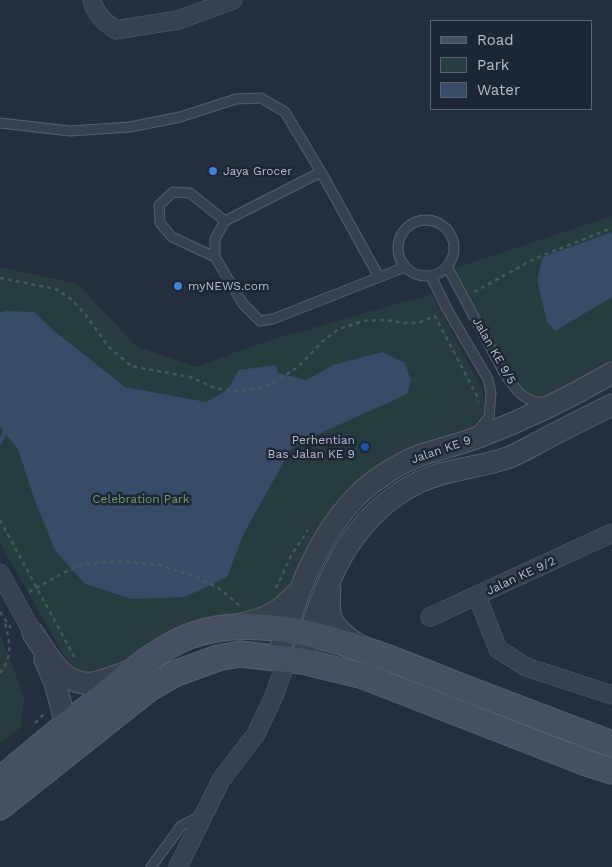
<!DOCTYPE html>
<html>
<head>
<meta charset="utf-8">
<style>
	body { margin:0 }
	#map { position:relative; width:612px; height:867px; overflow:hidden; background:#242f3e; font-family:"Work Sans",sans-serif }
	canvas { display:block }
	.legend { position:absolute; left:430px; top:20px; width:162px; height:90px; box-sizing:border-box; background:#1d2633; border:1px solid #59626f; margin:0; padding:6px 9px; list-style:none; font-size:15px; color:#b4bcc9 }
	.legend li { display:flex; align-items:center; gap:10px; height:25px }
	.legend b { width:25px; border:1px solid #59626f }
</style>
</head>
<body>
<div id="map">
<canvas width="612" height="867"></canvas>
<ul class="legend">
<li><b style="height:6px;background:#465061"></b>Road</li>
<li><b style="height:14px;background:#263c3f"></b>Park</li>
<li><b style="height:14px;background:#394c67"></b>Water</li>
</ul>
</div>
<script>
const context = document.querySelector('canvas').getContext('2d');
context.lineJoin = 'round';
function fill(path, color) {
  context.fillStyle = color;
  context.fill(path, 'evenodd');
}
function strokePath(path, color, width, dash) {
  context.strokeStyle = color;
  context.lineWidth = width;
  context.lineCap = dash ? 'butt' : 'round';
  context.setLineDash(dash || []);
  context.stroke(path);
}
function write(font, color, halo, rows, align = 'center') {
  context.font = font + ' "Work Sans",sans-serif';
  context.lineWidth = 5;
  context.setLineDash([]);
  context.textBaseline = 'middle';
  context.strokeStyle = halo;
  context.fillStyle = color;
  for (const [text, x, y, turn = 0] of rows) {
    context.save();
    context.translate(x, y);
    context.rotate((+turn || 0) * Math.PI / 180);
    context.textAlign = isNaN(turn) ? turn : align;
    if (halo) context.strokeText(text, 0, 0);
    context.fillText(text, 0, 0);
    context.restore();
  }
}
const green = new Path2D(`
	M612 216V363L560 395 538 400 523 389 514 380 455 268Z
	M0 267 78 284 136 346 196 367 264 342 432 294 482 389 484 406 481 417 471 430 389 462 348 489 285 591 269 609 100 674 77 671 65 657 0 543Z
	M0 634 24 697 21 727 0 743Z`);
const water = new Path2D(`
	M612 232V297L555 331 547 322 537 280 543 257Z
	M6 311 34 312 53 330 125 387 206 402 227 390 239 370 276 365 278 373 306 380 333 365 382 352 404 362 411 380 407 394 321 433 291 449 244 533 227 577 185 597 132 599 85 584 55 550 34 498 18 449 0 427V313Z`);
const stream = new Path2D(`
	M0 442 7 429`);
const path = new Path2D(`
	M0 278 56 289 71 299 85 314 109 347 131 366 190 377 215 388 235 391 255 389 273 383 298 367 324 340 339 329 363 321 386 320 404 323H418L435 316 477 396 478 402
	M474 292 536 258 612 228
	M0 520 76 660
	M276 588 292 554 308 530
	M29 592 65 572 85 564 120 561 158 565 194 576 220 589 240 606
	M0 612 11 628
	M0 673C13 655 10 643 5 623
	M35 723 44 714V712`);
const service = new Path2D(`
	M0 123 70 131 130 127 180 117 236 99 261 98 285 112 321 172
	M398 248a28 28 0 1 1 56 0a28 28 0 1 1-56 0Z
	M215 257 172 237 160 223 159 205 173 192 190 193 225 221
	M447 266 503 371C513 386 524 404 544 402
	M431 276 447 309 488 379 491 393 489 417 476 433
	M379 277 321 172 225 221 215 239V257L243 304 260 321 273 319 405 267
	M151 867 181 826 200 816`);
const minor = new Path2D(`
	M92 0C95 14 104 21 115 30L178 20 233 0
	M0 573 33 633
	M477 596 498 649 526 667 612 695
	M430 617 612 533
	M178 867 221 780 256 734 274 696 287 659`);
const tertiary = new Path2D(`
	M330 589C327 620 332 627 357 644
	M242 624C269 617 277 614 297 593
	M33 633C47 654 62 686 92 683 105 681 118 675 130 671
	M278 657C295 600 313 543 355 498 370 482 399 463 421 455 440 449 460 444 479 437 526 419 569 398 612 373
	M45 660 55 683 66 724
	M301 661C324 589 345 518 419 482 446 469 478 468 507 458 518 454 530 447 541 441 564 429 588 417 612 405`);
const secondary = new Path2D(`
	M0 780C34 751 68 723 103 696 130 674 156 649 190 636 272 605 383 656 460 686 511 705 561 725 612 744
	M0 807 150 688 174 674 218 658 240 654 301 661 363 676 586 763 612 771`);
const markers = [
	[213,171,5,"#3f7fe0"],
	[178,286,5,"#3f7fe0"],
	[365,447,5,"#1a4fb4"]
];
const poiNames = [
	["Jaya Grocer",223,171],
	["myNEWS.com",188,286],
	["Perhentian",355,440,"right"],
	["Bas Jalan KE 9",355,454,"right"]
];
const streetNames = [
	["Jalan KE 9/5",494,351,60],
	["Jalan KE 9",441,450,-19],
	["Jalan KE 9/2",521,576,-25]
];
const parkNames = [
	["Celebration Park",141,499]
];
fill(green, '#263c3f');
fill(water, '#394c67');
strokePath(stream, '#394c67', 4.5);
strokePath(service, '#565f6c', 11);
strokePath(minor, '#565f6c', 19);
strokePath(tertiary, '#565f6c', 23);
strokePath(secondary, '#565f6c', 27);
strokePath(path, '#44595c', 2.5, [4, 4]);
strokePath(service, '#38414e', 9);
strokePath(minor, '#38414e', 18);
strokePath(tertiary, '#38414e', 21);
strokePath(secondary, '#465061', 25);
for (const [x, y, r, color] of markers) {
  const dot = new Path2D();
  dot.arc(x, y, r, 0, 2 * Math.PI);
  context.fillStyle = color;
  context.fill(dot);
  strokePath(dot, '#1d2633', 2);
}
write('12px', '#b4bcc9', '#1d2633', poiNames, 'left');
write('12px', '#b4bcc9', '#1d2633', streetNames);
write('12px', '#6b9a76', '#1d2633', parkNames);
</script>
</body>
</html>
